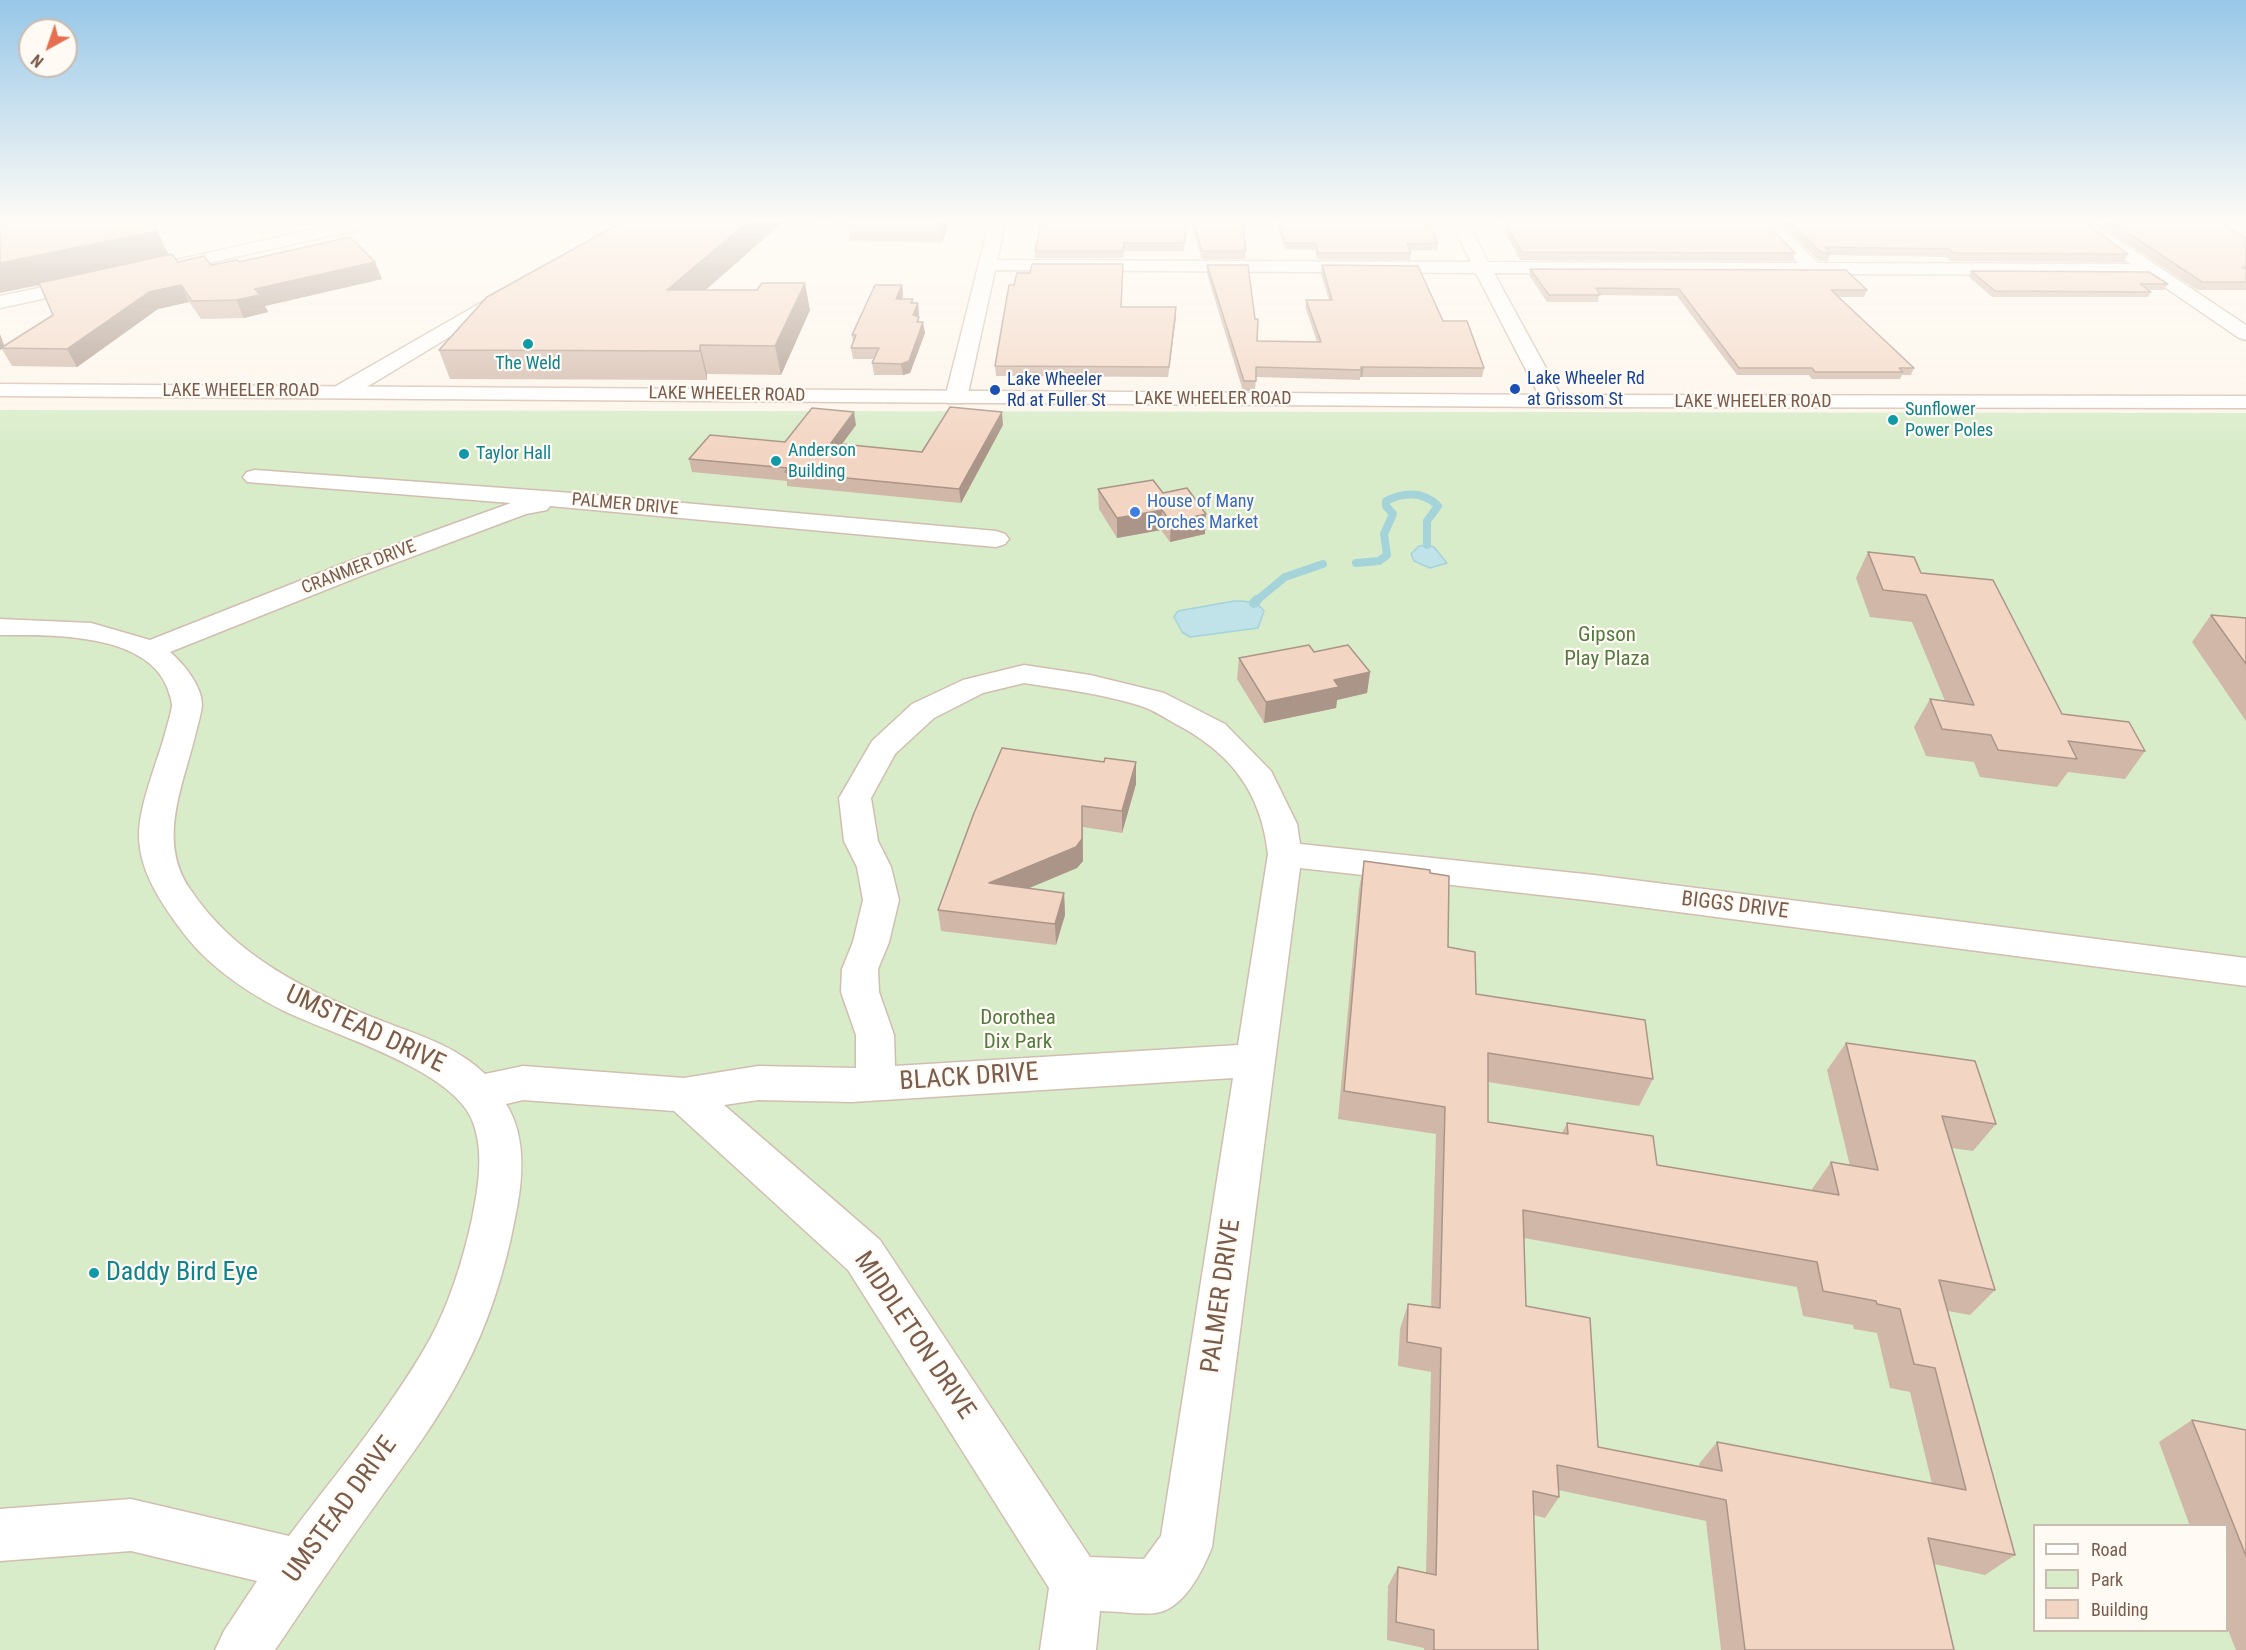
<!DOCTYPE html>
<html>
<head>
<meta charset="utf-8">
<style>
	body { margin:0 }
	#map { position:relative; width:2246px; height:1650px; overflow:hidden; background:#fdf6ec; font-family:"Roboto Condensed",sans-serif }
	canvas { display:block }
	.legend { position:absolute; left:2033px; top:1524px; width:195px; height:108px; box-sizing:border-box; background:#fffaf3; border:2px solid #cabbb1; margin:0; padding:8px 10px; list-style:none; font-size:18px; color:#7a5c4d }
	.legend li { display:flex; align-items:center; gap:12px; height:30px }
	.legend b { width:30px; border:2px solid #cabbb1 }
	.north { position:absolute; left:18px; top:18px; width:60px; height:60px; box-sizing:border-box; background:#fffaf3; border:2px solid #cabbb1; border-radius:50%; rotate:220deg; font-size:16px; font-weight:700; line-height:24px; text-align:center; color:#7a5c4d }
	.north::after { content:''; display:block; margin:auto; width:21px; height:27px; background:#e76f51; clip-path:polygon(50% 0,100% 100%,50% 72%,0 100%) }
</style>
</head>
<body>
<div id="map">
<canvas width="2246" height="1650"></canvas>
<ul class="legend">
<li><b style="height:8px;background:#fff"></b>Road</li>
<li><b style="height:16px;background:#d8ecc9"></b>Park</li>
<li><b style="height:16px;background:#f3d5c3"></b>Building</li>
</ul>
<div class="north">N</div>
</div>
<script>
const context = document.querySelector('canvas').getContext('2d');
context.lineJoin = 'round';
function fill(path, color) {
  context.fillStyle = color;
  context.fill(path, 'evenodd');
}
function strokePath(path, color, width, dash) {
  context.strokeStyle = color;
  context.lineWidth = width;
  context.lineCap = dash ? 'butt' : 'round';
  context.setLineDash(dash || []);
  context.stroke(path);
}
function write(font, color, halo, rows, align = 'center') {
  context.font = font + ' "Roboto Condensed",sans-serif';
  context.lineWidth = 4.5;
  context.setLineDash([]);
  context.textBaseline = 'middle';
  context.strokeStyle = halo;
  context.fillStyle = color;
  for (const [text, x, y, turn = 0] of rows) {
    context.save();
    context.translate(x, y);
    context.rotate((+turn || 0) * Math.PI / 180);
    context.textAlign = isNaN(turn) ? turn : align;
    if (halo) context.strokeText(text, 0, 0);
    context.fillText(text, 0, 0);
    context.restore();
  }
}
const green = new Path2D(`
	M0 410 2246 413V1650H0ZM2034 1526H2226V1630H2034Z`);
const water = new Path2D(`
	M1427 545 1434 547 1447 563 1430 568 1414 561 1411 554 1419 546Z
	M1234 601C1245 601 1257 601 1264 611L1258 628 1190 637 1182 632 1174 617 1178 611Z`);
const streamFar1 = new Path2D(`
	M1356 563 1379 561 1387 555 1384 534 1393 514 1386 506V501C1404 492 1423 491 1438 506L1427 521V545
	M1256 601 1285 577 1323 564`);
const stream = new Path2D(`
	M1254 603 1257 600`);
const street = new Path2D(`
	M990 219H1006L997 260 1471 262 1449 219H1466L1488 262 1798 263 1755 219H1773L1818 263 2131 264 2067 219H2087L2246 325V340L2239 338 2147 275 1494 273 1564 401 1561 406H1545L1542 401 1476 273 995 270 967 398 964 403H948L945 398Z
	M510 286 519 292 517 296 352 396H336L333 391 336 386Z
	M255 470 572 493 996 531 1005 534 1009 539 1005 544 996 547 550 506 547 510 526 514 363 575 170 652C184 664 202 686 202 705 201 714 198 724 196 732 184 784 156 840 190 889 235 957 308 992 382 1021 418 1035 456 1046 485 1074L523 1066 684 1078 758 1066 856 1068V1035L841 992 842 969 853 942 863 900 857 867 844 841 839 798 872 741 912 704 963 680 1024 665 1090 675 1164 693 1225 724 1271 771 1297 824 1300 844 1594 875 2246 958V986L1594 901 1300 868 1212 1547C1203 1570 1184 1609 1156 1613 1139 1615 1118 1611 1100 1611L1096 1650H1040L1049 1588 848 1270 674 1111 523 1100 506 1104C527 1137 523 1181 515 1218 505 1271 488 1325 463 1372 439 1419 406 1462 376 1504 341 1552 308 1601 275 1650H215L224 1631 257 1581 131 1551 0 1561V1509L131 1499 289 1536C337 1472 391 1409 430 1339 450 1302 463 1260 472 1219 478 1189 484 1155 474 1125 458 1070 332 1035 282 1010 243 990 204 963 179 927 159 900 139 869 139 835 139 804 158 761 166 730 168 723 171 713 172 706 172 700 169 693 167 687 145 632 49 635 0 635V619L91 623 150 640 345 563 511 503 247 482 243 477 247 472ZM1024 683C1063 689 1103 694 1141 706 1153 710 1164 717 1174 723 1230 752 1261 791 1268 854L1238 1045 895 1066 894 1035 879 992 878 969 889 942 899 900 891 867 878 841 871 798 895 754 934 718 983 693ZM1233 1078 1161 1536 1144 1559 1090 1557 880 1240 724 1105 758 1100 852 1102Z`);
const secondary = new Path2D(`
	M359 219H392L384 224 163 273 154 268 163 263Z
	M86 278 95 284 93 288 0 308V296Z
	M0 384 1553 395 2246 396V408L1553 407 0 396Z`);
const wall = new Path2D(`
	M634 219H950L942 243 850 241 848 222 784 221 705 290 810 310 781 375 707 374V380L450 379 439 350Z
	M1042 219H1188L1184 251H1124L1123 258H1035V251Z
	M1190 219H1242L1246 251 1245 259H1202Z
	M1274 219H1426L1438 243 1437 250H1410L1411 253 1410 260 1317 259 1315 250 1285 249Z
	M1498 219H1762L1795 253 1793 261 1520 260Z
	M1777 219H2080L2128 254 2124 262 1951 261 1946 257 1830 255 1828 261H1819Z
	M2091 219H2214L2246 238V290H2197Z
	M169 255 178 262 211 265 239 262 382 279 265 306 268 312 244 318 201 319 189 302 158 309 77 367 12 366 2 349 0 350V334L4 346 53 315 40 285 0 293Z
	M1207 265 1257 341 1317 342 1306 309V300H1329L1321 274 1322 265 1443 321 1484 368 1482 377H1360V380L1256 377 1255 391H1243L1207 274Z
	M1530 269 1867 290 1864 297H1838L1914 368 1911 375H1902L1900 379H1812L1809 375H1737L1677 296 1599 295 1598 302H1547L1529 275Z
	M1971 271 2168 284 2164 290H2148L2151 292 2148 297H1992L1969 277Z
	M1030 273 1121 307 1176 317 1168 377 996 376 995 366 1014 285Z
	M902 285 903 296 902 299H913V303H918L919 322 925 333 910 373 903 375H874L872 363 874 359H853L851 348 853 343 852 335Z
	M856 425 842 444 922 452 1003 425 961 503 787 486V481L692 472 689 459 785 442Z
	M1098 489 1163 493 1205 534 1170 542 1161 530 1117 538 1099 509Z
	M1868 552 1921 573 2062 714 2145 751 2125 779 2068 772 2057 787 1980 777 1974 762 1926 756 1914 727 1930 699 1945 701 1912 622 1870 617 1856 578Z
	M2211 615 2246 618V721L2192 642Z
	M1314 652 1370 672 1367 693 1337 700 1336 708 1264 723 1237 679 1239 658Z
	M1104 762H1136V784L1122 833 1083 827V861L1077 868 1029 888 1064 893 1065 915 1056 945 941 931 938 910Z
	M1364 861 1430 873 1448 947 1476 994 1653 1079 1639 1106 1488 1082V1122L1562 1133 1567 1123 1657 1165 1813 1191 1812 1189 1831 1162 1850 1166 1827 1070 1846 1043 1996 1124 1973 1151 1952 1148 1995 1290 1970 1315 1948 1311 2015 1555 1985 1575 1934 1564 1954 1650H1721L1706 1521 1558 1490 1559 1497 1545 1518 1534 1515 1538 1650H1424V1648L1387 1640 1388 1586 1398 1567 1426 1573 1431 1372 1398 1366 1400 1329 1408 1304 1431 1307 1436 1134 1338 1119 1359 890ZM1524 1238 1797 1287 1803 1316 1853 1325 1854 1329 1877 1333 1890 1388 1910 1392 1932 1484 1717 1442 1699 1464V1467L1598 1447 1526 1306Z
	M2192 1420 2246 1430V1650H2236L2226 1625V1526H2190L2159 1442Z`);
const shadedWall = new Path2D(`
	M751 219H784V221L674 318 667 290Z
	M940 219H950L942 243Z
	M157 231 170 257 0 293V263Z
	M375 262 382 279 265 306 268 312 244 318 236 300 255 289Z
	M805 283 810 310 781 375 775 346Z
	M181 285 189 302 158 309 77 367 67 349 149 292Z
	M902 285 903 296 897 310 896 299Z
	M918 303 919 314 914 327 913 315Z
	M1176 307V317L1168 377 1169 367Z
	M923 322 925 333 910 373 903 375 901 364Z
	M0 334 5 348H1L2 349 0 350Z
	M700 345 707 374V380L700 351Z
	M1361 367H1364L1362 377H1360Z
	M854 412 856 425 833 456 831 443Z
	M1002 412 1003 425 961 503 959 489Z
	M1162 510 1161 530 1117 538V518Z
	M1206 514 1205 534 1170 542 1171 522Z
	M1370 672 1367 693 1337 700 1336 708 1264 723 1266 702 1334 680Z
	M1136 762V784L1122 833V811Z
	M1082 806 1083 861 1077 868 991 904 989 883Z
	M1064 893 1065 915 1056 945 1055 924Z`);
const building = new Path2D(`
	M0 219H149L157 231 0 263Z
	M634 219H751L667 290H757L762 283H805L775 346 700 345V351L439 350 487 297 624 221 630 222Z
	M1042 219H1188L1184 243H1124L1123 251H1035Z
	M1192 219H1242L1246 251H1202Z
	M1277 219H1426L1438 243 1407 244 1411 253H1318L1315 243H1285Z
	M1503 219H1762L1795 253 1522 252Z
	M1787 219H2080L2128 254 1954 253 1949 249 1825 247 1831 253H1822Z
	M2107 219H2214L2246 238V267H2242L2246 269V282H2202Z
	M350 237 375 262 255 289 260 295 236 300 192 301 181 285 149 292 67 349 1 348 53 315 39 283 172 254 178 262 204 256 211 265 237 260 239 262Z
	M1032 264H1123L1121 307H1176L1169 367 995 366 1009 285H1014L1017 273H1030Z
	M1207 265H1248L1255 319H1258L1257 341 1321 342 1306 300H1332L1322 265 1418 266 1443 321H1467L1484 368 1364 367H1361V370L1256 367V381H1244Z
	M1530 269 1846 270 1867 290H1831L1914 368H1899L1903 372H1815L1812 368H1739L1679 289 1596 288 1600 295H1549Z
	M1971 271 2149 272 2168 284H2140L2151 292 1995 291Z
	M875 285H902L896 299H913L911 303H918L913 315 919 317 917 322H923L909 361 901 364 872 363 879 348H851L856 335H852Z
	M950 407 1002 412 959 489 785 472 788 468 689 459 710 435 785 442 812 408 854 412 831 443 922 452Z
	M1153 480 1163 493 1187 488 1206 514 1171 522 1162 510 1117 518 1098 489Z
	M1868 552 1914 557 1921 573 1993 580 2062 714 2129 722 2145 751 2068 741 2077 759 1998 750 1991 735 1942 729 1930 699 1974 705 1926 595 1883 590Z
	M2211 615 2246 618V664Z
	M1309 645 1314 652 1348 645 1370 672 1334 680 1339 687 1266 702 1239 658Z
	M1002 748 1104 762 1105 758 1136 762 1122 811 1082 806V839L1076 847 989 883 1064 893 1055 924 938 910 974 813Z
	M1364 861 1430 870V873L1449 876 1448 947 1475 952 1476 994 1645 1020 1653 1079 1488 1053V1122L1568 1134 1567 1123 1653 1136 1657 1165 1839 1195 1831 1162 1878 1170 1846 1043 1975 1061 1996 1124 1942 1116 1995 1290 1939 1280 2015 1555 1928 1538 1954 1650H1745L1726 1500 1557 1465 1559 1497 1533 1491 1538 1650H1434V1630L1396 1622 1398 1567 1436 1575 1441 1348 1407 1342 1408 1304 1440 1308 1445 1107 1344 1091ZM1523 1210 1817 1262 1823 1291 1876 1301 1877 1304 1900 1309 1914 1364 1935 1368 1966 1490 1717 1442 1722 1471 1598 1447 1590 1318 1526 1306Z
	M2192 1420 2246 1430V1556Z`);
const markers = [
	[528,344,6,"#0f9aa8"],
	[1515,389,6,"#1a4fb4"],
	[995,390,6,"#1a4fb4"],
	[1893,420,6,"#0f9aa8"],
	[464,454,6,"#0f9aa8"],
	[776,461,6,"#0f9aa8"],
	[1135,512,6,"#3f7fe0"],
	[94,1273,6,"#0f9aa8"]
];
const farCulturenames = [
	["The Weld",528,364,"center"],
	["Sunflower",1905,410],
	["Power Poles",1905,431],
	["Anderson",788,451],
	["Building",788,472],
	["Taylor Hall",476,454]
];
const farTransitnames = [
	["Lake Wheeler Rd",1527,379],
	["at Grissom St",1527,400],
	["Lake Wheeler",1007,380],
	["Rd at Fuller St",1007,401]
];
const farStreetnames = [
	["LAKE WHEELER ROAD",241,391],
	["LAKE WHEELER ROAD",727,395,1],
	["LAKE WHEELER ROAD",1213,399],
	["LAKE WHEELER ROAD",1753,402],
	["PALMER DRIVE",625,505,5],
	["CRANMER DRIVE",359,568,-21]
];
const farShopnames = [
	["House of Many",1147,502],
	["Porches Market",1147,523]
];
const parkNames = [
	["Gipson",1607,636],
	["Play Plaza",1607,660],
	["Dorothea",1018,1019],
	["Dix Park",1018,1043]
];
const streetNames = [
	["BIGGS DRIVE",1735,906,7]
];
const nearStreetnames = [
	["UMSTEAD DRIVE",365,1030,25],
	["BLACK DRIVE",969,1078,-4],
	["PALMER DRIVE",1222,1296,-82],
	["MIDDLETON DRIVE",914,1336,56],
	["UMSTEAD DRIVE",341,1510,-54]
];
const nearCulturenames = [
	["Daddy Bird Eye",106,1273]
];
fill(green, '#d8ecc9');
fill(water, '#bfe3e8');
strokePath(water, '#a5d3da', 1.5);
strokePath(streamFar1, '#a5d3da', 8);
strokePath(stream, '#a5d3da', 10);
strokePath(street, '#d1beb0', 3);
strokePath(secondary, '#d6c0b0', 3);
fill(street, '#fff');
fill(secondary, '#fff');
fill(wall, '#d1b7a8');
fill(shadedWall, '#aa9588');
fill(building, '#f3d5c3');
strokePath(building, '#aa9588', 1.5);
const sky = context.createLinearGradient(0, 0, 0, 450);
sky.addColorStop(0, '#97c7e8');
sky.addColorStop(0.49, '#fefbf6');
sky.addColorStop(1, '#fefbf600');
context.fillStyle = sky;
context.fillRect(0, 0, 2246, 450);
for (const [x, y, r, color] of markers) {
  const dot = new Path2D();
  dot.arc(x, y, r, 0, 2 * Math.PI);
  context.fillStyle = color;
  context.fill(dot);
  strokePath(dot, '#fffaf3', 2);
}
write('18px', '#0d838f', '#fffaf3', farCulturenames, 'left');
write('18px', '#164399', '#fffaf3', farTransitnames, 'left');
write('18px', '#7a5c4d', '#fffaf3', farStreetnames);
write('18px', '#366cbe', '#fffaf3', farShopnames, 'left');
write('21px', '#537a41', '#fffaf3', parkNames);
write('21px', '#7a5c4d', '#fffaf3', streetNames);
write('26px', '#7a5c4d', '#fffaf3', nearStreetnames);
write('26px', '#0d838f', '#fffaf3', nearCulturenames, 'left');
</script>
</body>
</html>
